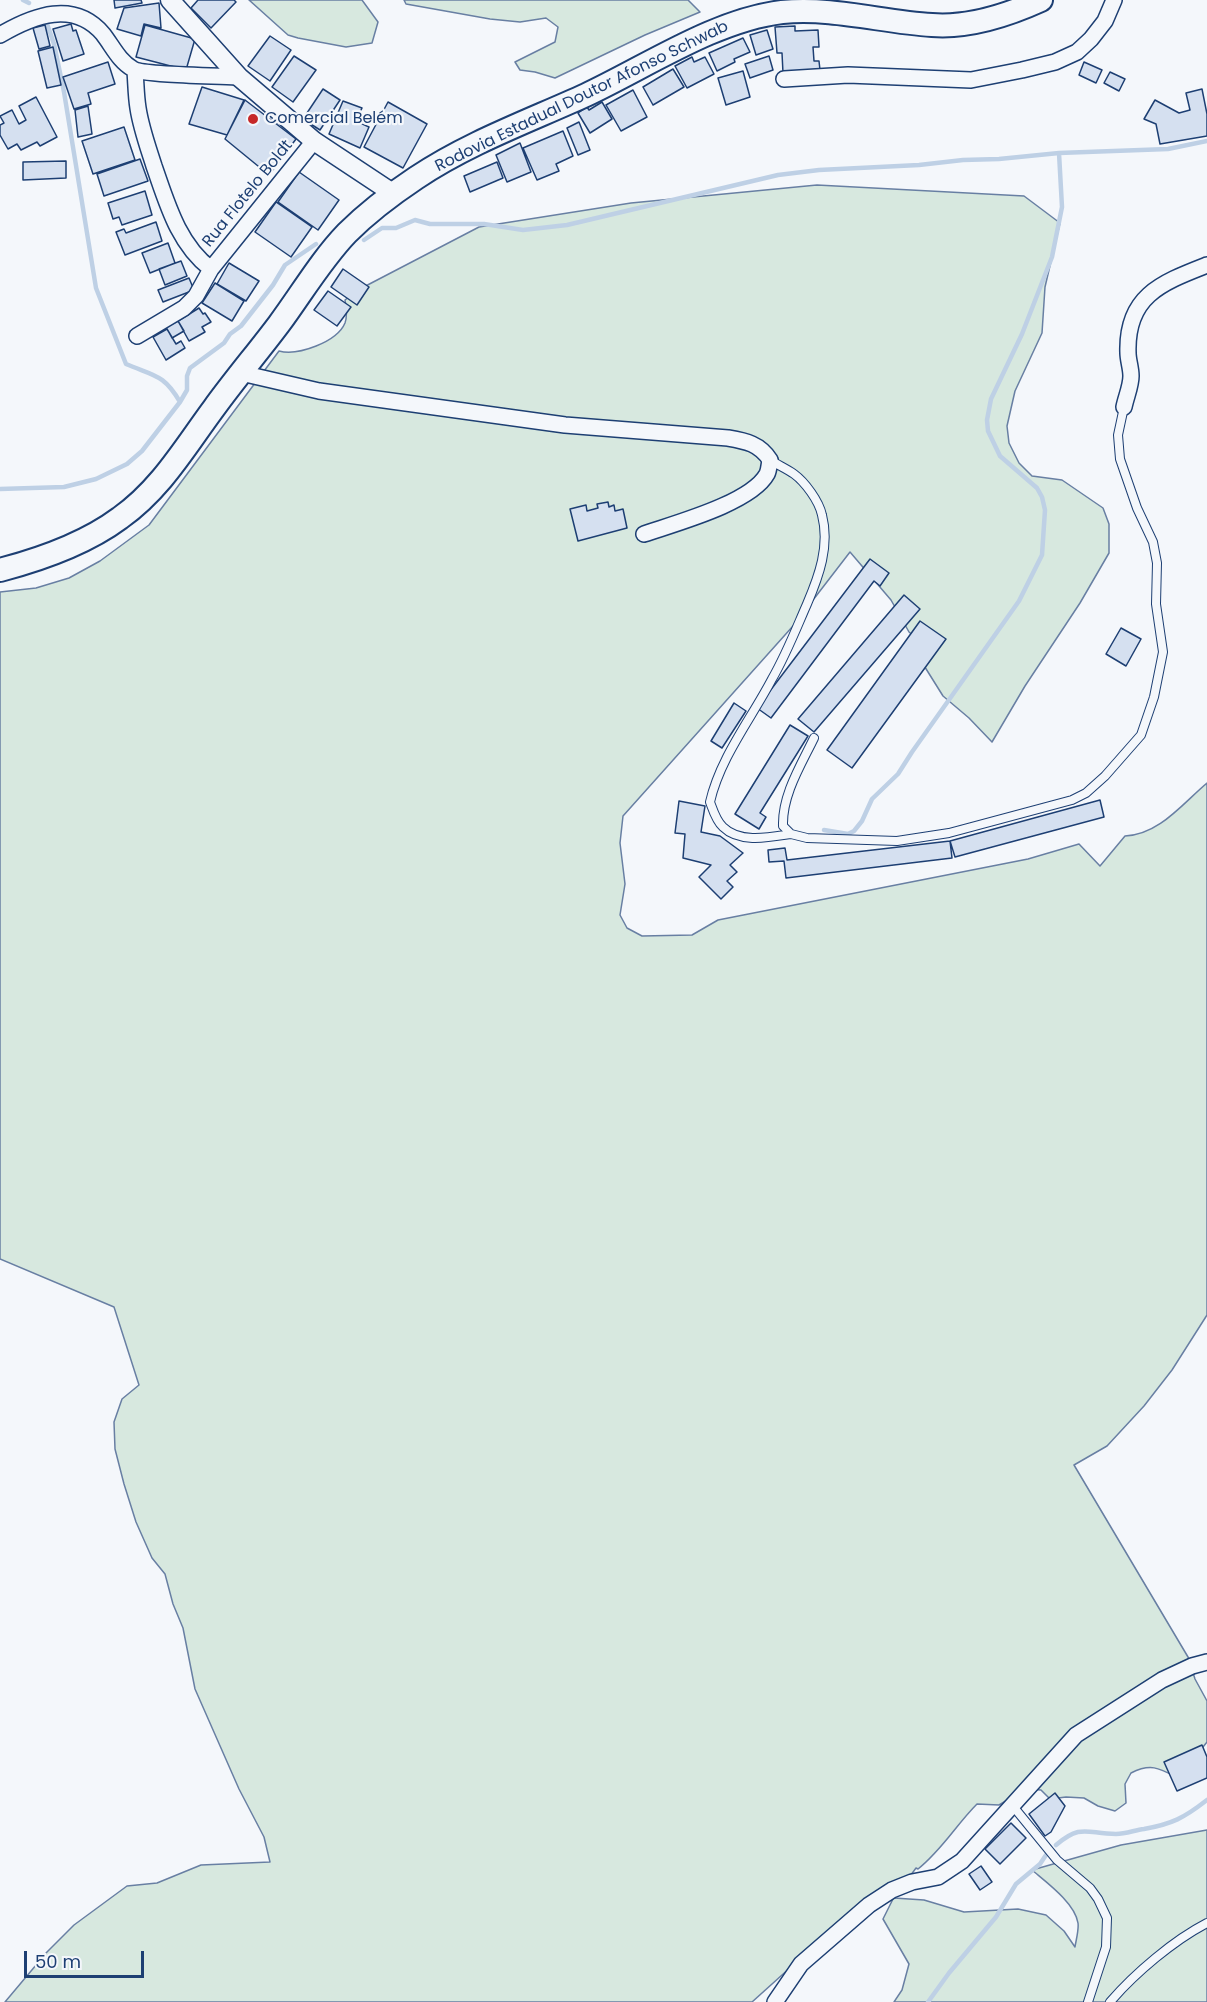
<!DOCTYPE html>
<html>
<head>
<meta charset="utf-8">
<style>
	body { margin:0 }
	#map { position:relative; width:1207px; height:2002px; overflow:hidden; background:#f4f7fb; font-family:Poppins,sans-serif }
	canvas { display:block }
	.scale { position:absolute; left:24px; top:1951px; width:120px; height:27px; box-sizing:border-box; border:3px solid #1d3f73; border-top:0; padding-left:8px; font-size:18px; line-height:21px; white-space:nowrap; color:#1d3f73; -webkit-text-stroke:4px #f4f7fb; paint-order:stroke }
</style>
</head>
<body>
<div id="map">
<canvas width="1207" height="2002"></canvas>
<div class="scale">50 m</div>
</div>
<script>
const context = document.querySelector('canvas').getContext('2d');
context.lineJoin = 'round';
function fill(path, color) {
  context.fillStyle = color;
  context.fill(path, 'evenodd');
}
function strokePath(path, color, width, dash) {
  context.strokeStyle = color;
  context.lineWidth = width;
  context.lineCap = dash ? 'butt' : 'round';
  context.setLineDash(dash || []);
  context.stroke(path);
}
function write(font, color, halo, rows, align = 'center') {
  context.font = font + ' Poppins,sans-serif';
  context.lineWidth = 4.5;
  context.setLineDash([]);
  context.textBaseline = 'middle';
  context.strokeStyle = halo;
  context.fillStyle = color;
  for (const [text, x, y, turn = 0] of rows) {
    context.save();
    context.translate(x, y);
    context.rotate((+turn || 0) * Math.PI / 180);
    context.textAlign = isNaN(turn) ? turn : align;
    if (halo) context.strokeText(text, 0, 0);
    context.fillText(text, 0, 0);
    context.restore();
  }
}
const green = new Path2D(`
	M249 0H362L378 22 372 43 346 47 298 38 288 35Z
	M404 0H688L700 12 645 35 555 78 535 72 520 70 515 62 555 42 558 27 546 18 520 22 490 19 406 4Z
	M817 185 1024 196 1060 223 1045 287 1042 333 1015 391 1007 426 1009 443 1019 463 1032 476 1062 480 1103 508 1109 524V553L1080 603 1025 686 992 742 969 718 943 696 923 664 917 639 909 632 891 600 850 552 793 626 623 816 620 843 625 884 620 915 627 928 642 936 692 935 718 920 1028 859 1079 844 1100 866 1125 836C1159 835 1183 803 1207 783V1315L1172 1370 1144 1406 1107 1446 1074 1465 1188 1657 1195 1679 1207 1701V1742L1178 1778C1159 1768 1151 1763 1131 1773L1125 1784 1126 1803 1115 1811 1098 1806 1084 1798 1066 1797 1050 1799 1041 1790 1026 1789 999 1805 977 1804C956 1825 942 1850 918 1869L916 1868 894 1898 924 1900 964 1912 1018 1909 1046 1915 1064 1931 1075 1947C1076 1940 1079 1930 1078 1923 1075 1903 1046 1882 1032 1870L1121 1845 1207 1830V2002H894L902 1990 909 1964 883 1919 893 1899 877 1903 792 1966 752 2002H5L47 1952 74 1925 127 1886 157 1883 201 1865 270 1862 264 1837 239 1789 195 1689 183 1628 173 1604 165 1574 152 1558 136 1522 124 1484 115 1449 114 1422 122 1399 139 1385 114 1307 0 1259V592L36 588 69 578 100 561 149 525 279 351C298 356 337 342 345 323 348 315 346 307 345 300L356 291 479 227 631 203Z`);
const stream = new Path2D(`
	M23 0 29 3
	M45 18 54 44 64 92 96 288 126 364C154 376 164 374 180 402
	M364 240 382 228H396L415 220 430 224H484L523 230 567 225 778 175 819 170 919 165 963 160 999 159 1059 153 1168 149 1207 141
	M0 489 64 487 96 479 127 464 142 451 180 402 187 390V376L190 368 224 343 230 334 241 326 273 285 285 265 316 244
	M824 830 848 834 854 831 862 821 872 799 898 774 912 752 1019 601 1042 555 1045 510 1042 497 1037 488 1000 456 988 431 987 420 991 399 1022 334 1052 257 1062 207 1059 153
	M1056 1845C1082 1823 1087 1834 1116 1834 1126 1834 1135 1830 1144 1829 1172 1824 1184 1818 1207 1800
	M928 2002 949 1973 996 1917 1016 1884 1040 1864 1046 1855`);
const building = new Path2D(`
	M114 0H141L142 3 115 8Z
	M198 0H234L236 2 211 28 191 8Z
	M159 3 161 28 144 24 141 36 117 29 124 8Z
	M71 24 73 31 76 30 84 54 63 61 53 29Z
	M45 25 50 46 39 49 33 28Z
	M145 25 195 39 186 70 136 57Z
	M795 26V31L818 30 819 47H813L814 61H819L820 70 783 73 782 53H777L775 27Z
	M767 30 773 49 756 55 750 35Z
	M270 36 291 50 270 81 248 66Z
	M743 38 750 52 734 59 735 62 717 71 709 53Z
	M53 47 61 85 47 88 38 51Z
	M294 56 316 70 293 102 272 87Z
	M769 56 773 70 750 78 745 64Z
	M692 57 694 62 705 57 714 74 687 88 675 66Z
	M108 62 115 84 88 93 91 104 74 109 63 77Z
	M1084 62 1102 70 1096 83 1079 75Z
	M673 69 684 87 653 105 643 87Z
	M743 71 750 97 726 105 718 78Z
	M1110 72 1125 79 1119 91 1104 83Z
	M202 87 244 100 227 135 189 124Z
	M323 89 340 100 320 130 303 119Z
	M1202 89 1207 114V136L1160 144 1156 124 1144 119 1155 100 1179 113 1190 110 1186 93Z
	M633 90 647 117 621 131 606 105Z
	M36 97 57 137 40 146 37 142 21 150 17 144 8 149 0 135V125L4 123 0 116 12 110 19 124 26 120 19 106Z
	M245 100 296 139 269 175 225 139Z
	M343 101 362 108 356 121 369 127 360 148 329 134Z
	M388 102 427 124 403 168 364 147Z
	M602 102 612 119 590 133 578 113 587 107 589 110Z
	M88 106 92 134 78 137 75 110Z
	M579 122 590 150 578 155 567 128Z
	M124 127 135 160 93 174 82 141Z
	M563 131 573 156 556 164 559 171 537 180 523 148Z
	M520 143 531 172 507 182 496 155Z
	M140 159 148 181 104 196 97 174Z
	M66 161V178L23 180V162Z
	M497 162 503 178 470 192 464 176Z
	M299 172 339 200 318 230 278 202Z
	M145 191 152 215 122 225 119 217 113 219 108 203Z
	M276 202 312 227 291 257 255 232Z
	M156 222 162 241 125 255 116 232 124 229 126 233Z
	M168 243 175 263 150 273 142 253Z
	M181 261 187 276 165 285 159 269Z
	M229 263 259 281 246 301 217 284Z
	M343 269 369 287 357 305 331 287Z
	M189 278 194 290 163 302 158 290Z
	M215 283 244 301 232 321 202 303Z
	M328 291 351 307 337 326 314 310Z
	M199 308 203 314 205 313 211 322 202 327 205 332 189 341 178 321Z
	M178 321 184 331 172 338 166 327Z
	M167 329 176 344 181 341 185 348 166 360 153 337Z
	M608 502 609 507 614 505 615 511 623 509 627 528 578 541 570 509 586 505 587 511 598 508 597 504Z
	M870 559 889 573 880 586 874 581 771 718 757 708Z
	M904 595 920 609 814 732 798 719Z
	M920 621 946 639 852 768 827 750Z
	M1121 628 1141 639 1126 666 1106 654Z
	M734 703 746 711 722 748 711 741Z
	M790 725 808 736 760 813 766 817 759 829 735 814Z
	M1100 800 1104 817 955 857 950 841Z
	M679 801 705 806 701 832 720 836 743 853 730 865 737 872 727 881 733 887 721 899 699 877 711 865 683 858 685 834 675 833Z
	M950 841 952 858 786 878 784 861 769 862 768 850 785 848 787 860Z
	M1202 1745 1207 1757V1778L1177 1791 1164 1762Z
	M1055 1793 1065 1806 1051 1832 1045 1836 1029 1814Z
	M1011 1823 1026 1838 1000 1864 985 1849Z
	M981 1866 992 1882 980 1890 969 1874Z`);
const service = new Path2D(`
	M770 460C778 465 787 469 794 474 805 482 819 501 822 515 830 546 819 576 807 604 796 629 786 655 772 679 751 719 720 758 710 802 713 810 716 821 723 827 740 844 771 837 791 834
	M814 738C801 765 782 795 783 826L791 834 807 838 897 841 949 833 1072 800 1086 793 1105 776 1141 735 1154 697 1163 652 1156 604 1157 563 1153 542 1137 508 1120 459 1118 435 1124 407
	M1012 1805 1057 1860 1090 1888 1098 1899 1107 1918 1106 1947 1088 2002
	M1110 2002C1135 1973 1174 1940 1207 1923`);
const minor = new Path2D(`
	M0 35C34 15 74 0 103 34 113 47 119 61 133 69 142 75 222 76 239 77
	M135 71C136 83 136 96 138 108 141 128 148 147 154 166 167 203 178 244 211 269
	M784 79 848 75 971 80 1022 70 1055 62 1077 52 1091 39 1105 21 1114 0
	M137 336 184 308 196 296 211 269 314 141
	M241 373 319 391 565 425 728 438C746 441 760 444 770 460 769 465 769 470 767 474 751 503 676 523 644 534
	M1124 407C1126 397 1131 386 1131 376 1131 368 1128 360 1128 353 1126 296 1161 283 1207 265
	M775 2002 801 1964 869 1905 892 1890 912 1882 938 1877 962 1861 1076 1735 1162 1680 1192 1666 1207 1662`);
const tertiary = new Path2D(`
	M170 0 239 77 314 141 394 194`);
const primary = new Path2D(`
	M0 570C42 559 85 544 120 518 161 489 185 447 214 408 235 379 258 352 279 324 302 293 321 260 347 233 368 212 392 194 416 178 468 143 529 121 586 95 646 67 715 20 782 12 833 7 882 22 932 25 970 28 1008 15 1041 0`);
const markers = [
	[253,119,6,"#c62828"]
];
const streetNames = [
	["Rodovia Estadual Doutor Afonso Schwab",582,97,-26],
	["Rua Flotelo Boldt",248,194,-51]
];
const poiNames = [
	["Comercial Belém",265,119]
];
fill(green, '#d7e8df');
strokePath(green, '#687fa3', 1.5);
strokePath(stream, '#bed0e5', 4.5);
fill(building, '#d5e0f0');
strokePath(building, '#1d3f73', 1.5);
strokePath(service, '#1d3f73', 10);
strokePath(minor, '#1d3f73', 18);
strokePath(tertiary, '#1d3f73', 21);
strokePath(primary, '#1d3f73', 26);
strokePath(service, '#f4f7fb', 8);
strokePath(minor, '#f4f7fb', 15);
strokePath(tertiary, '#f4f7fb', 18);
strokePath(primary, '#f4f7fb', 22);
for (const [x, y, r, color] of markers) {
  const dot = new Path2D();
  dot.arc(x, y, r, 0, 2 * Math.PI);
  context.fillStyle = color;
  context.fill(dot);
  strokePath(dot, '#f4f7fb', 2);
}
write('16px', '#1d3f73', '#f4f7fb', streetNames);
write('16px', '#1d3f73', '#f4f7fb', poiNames, 'left');
</script>
</body>
</html>
